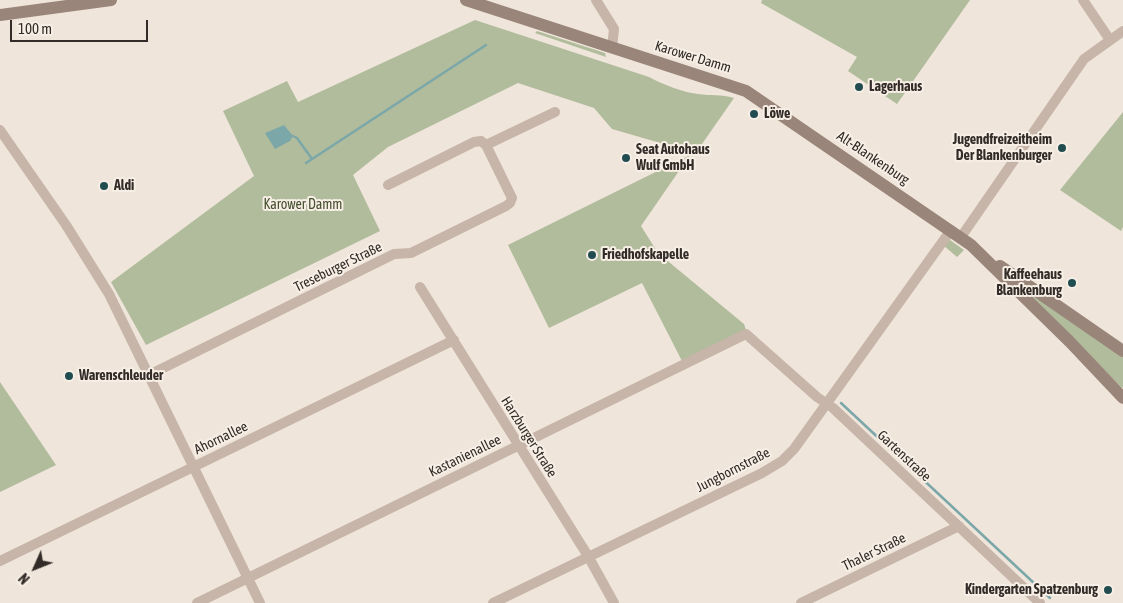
<!DOCTYPE html>
<html>
<head>
<meta charset="utf-8">
<style>
	body { margin:0 }
	#map { position:relative; width:1123px; height:603px; overflow:hidden; background:#efe5da; font-family:"Asap Condensed",sans-serif }
	canvas { display:block }
	.north { position:absolute; left:10px; top:543px; width:50px; height:50px; -webkit-text-stroke:4px #f7efe6; paint-order:stroke; rotate:226deg; font-size:14px; font-weight:700; line-height:20px; text-align:center; color:#332b27 }
	.north::after { content:''; display:block; margin:auto; width:18px; height:22px; background:#332b27; clip-path:polygon(50% 0,100% 100%,50% 72%,0 100%) }
	.scale { position:absolute; left:10px; top:20px; width:138px; height:22px; box-sizing:border-box; border:2px solid #332b27; border-top:0; padding-left:6px; font-size:15px; line-height:18px; white-space:nowrap; color:#332b27; -webkit-text-stroke:4px #f7efe6; paint-order:stroke }
</style>
</head>
<body>
<div id="map">
<canvas width="1123" height="603"></canvas>
<div class="north">N</div>
<div class="scale">100 m</div>
</div>
<script>
const context = document.querySelector('canvas').getContext('2d');
context.lineJoin = 'round';
function fill(path, color) {
  context.fillStyle = color;
  context.fill(path, 'evenodd');
}
function strokePath(path, color, width, dash) {
  context.strokeStyle = color;
  context.lineWidth = width;
  context.lineCap = dash ? 'butt' : 'round';
  context.setLineDash(dash || []);
  context.stroke(path);
}
function write(font, color, halo, rows, align = 'center') {
  context.font = font + ' "Asap Condensed",sans-serif';
  context.lineWidth = 4;
  context.setLineDash([]);
  context.textBaseline = 'middle';
  context.strokeStyle = halo;
  context.fillStyle = color;
  for (const [text, x, y, turn = 0] of rows) {
    context.save();
    context.translate(x, y);
    context.rotate((+turn || 0) * Math.PI / 180);
    context.textAlign = isNaN(turn) ? turn : align;
    if (halo) context.strokeText(text, 0, 0);
    context.fillText(text, 0, 0);
    context.restore();
  }
}
const green = new Path2D(`
	M762 0H970L897 104 848 71 857 57 761 3Z
	M475 20 649 77C664 85 682 92 698 94 711 96 721 94 734 98L702 144 688 151 612 129 594 108 518 83 388 147 353 175 380 231 146 345 111 282 254 176 223 111 287 81 298 102Z
	M537 31 605 53 606 57 535 33Z
	M1123 112V227L1121 231 1060 190Z
	M690 155 641 226 658 253 744 324 746 330 682 361 642 283 549 328 508 245Z
	M950 240 964 250 957 257 943 245Z
	M1017 282 1123 355V388L1121 387Z
	M0 382 56 465 0 492Z`);
const water = new Path2D(`
	M284 125 293 136 290 141 275 149 265 133Z`);
const stream = new Path2D(`
	M293 136 297 138 312 159
	M306 163 486 45
	M841 403 1050 598`);
const street = new Path2D(`
	M596 0 614 29 612 48
	M1083 0 1110 40
	M0 130 66 225 109 294 260 603
	M486 145 555 112
	M961 237 1084 59 1123 31
	M420 287 588 556 614 603
	M149 375 394 254 411 253 506 206 510 203 512 198 486 145 481 141 474 142 388 185
	M0 561 454 340
	M197 603 746 334 817 397 833 408 1040 603
	M493 603 762 473 782 461 794 449 951 230
	M801 603 959 526`);
const secondary = new Path2D(`
	M466 0 746 91 971 245 1070 342 1123 398
	M0 15 111 0
	M1000 266 1123 351`);
const markers = [
	[859,87,5,"#214d50"],
	[754,114,5,"#214d50"],
	[1062,148,5,"#214d50"],
	[626,158,5,"#214d50"],
	[104,186,5,"#214d50"],
	[592,255,5,"#214d50"],
	[1072,283,5,"#214d50"],
	[69,376,5,"#214d50"],
	[1108,590,5,"#214d50"]
];
const streetNames = [
	["Karower Damm",693,57,17],
	["Alt-Blankenburg",873,158,34],
	["Treseburger Straße",338,267,-26],
	["Harzburger Straße",529,437,58],
	["Ahornallee",221,438,-26],
	["Kastanienallee",465,456,-26],
	["Gartenstraße",904,456,43],
	["Jungbornstraße",733,470,-27],
	["Thaler Straße",874,552,-26]
];
const poiNames = [
	["Lagerhaus",869,87],
	["Löwe",764,114],
	["Jugendfreizeitheim",1052,140,"right"],
	["Der Blankenburger",1052,156,"right"],
	["Seat Autohaus",636,150],
	["Wulf GmbH",636,166],
	["Aldi",114,186],
	["Friedhofskapelle",602,255],
	["Kaffeehaus",1062,275,"right"],
	["Blankenburg",1062,291,"right"],
	["Warenschleuder",79,376],
	["Kindergarten Spatzenburg",1098,590,"right"]
];
const parkNames = [
	["Karower Damm",303,205]
];
fill(green, '#b1bc9c');
fill(water, '#7ca7a9');
strokePath(stream, '#7ca7a9', 2.5);
strokePath(street, '#c6b5a8', 10);
strokePath(secondary, '#998579', 12);
for (const [x, y, r, color] of markers) {
  const dot = new Path2D();
  dot.arc(x, y, r, 0, 2 * Math.PI);
  context.fillStyle = color;
  context.fill(dot);
  strokePath(dot, '#f7efe6', 2);
}
write('14px', '#332b27', '#f7efe6', streetNames);
write('bold 14px', '#332b27', '#f7efe6', poiNames, 'left');
write('14px', '#434f2d', '#f7efe6', parkNames);
</script>
</body>
</html>
